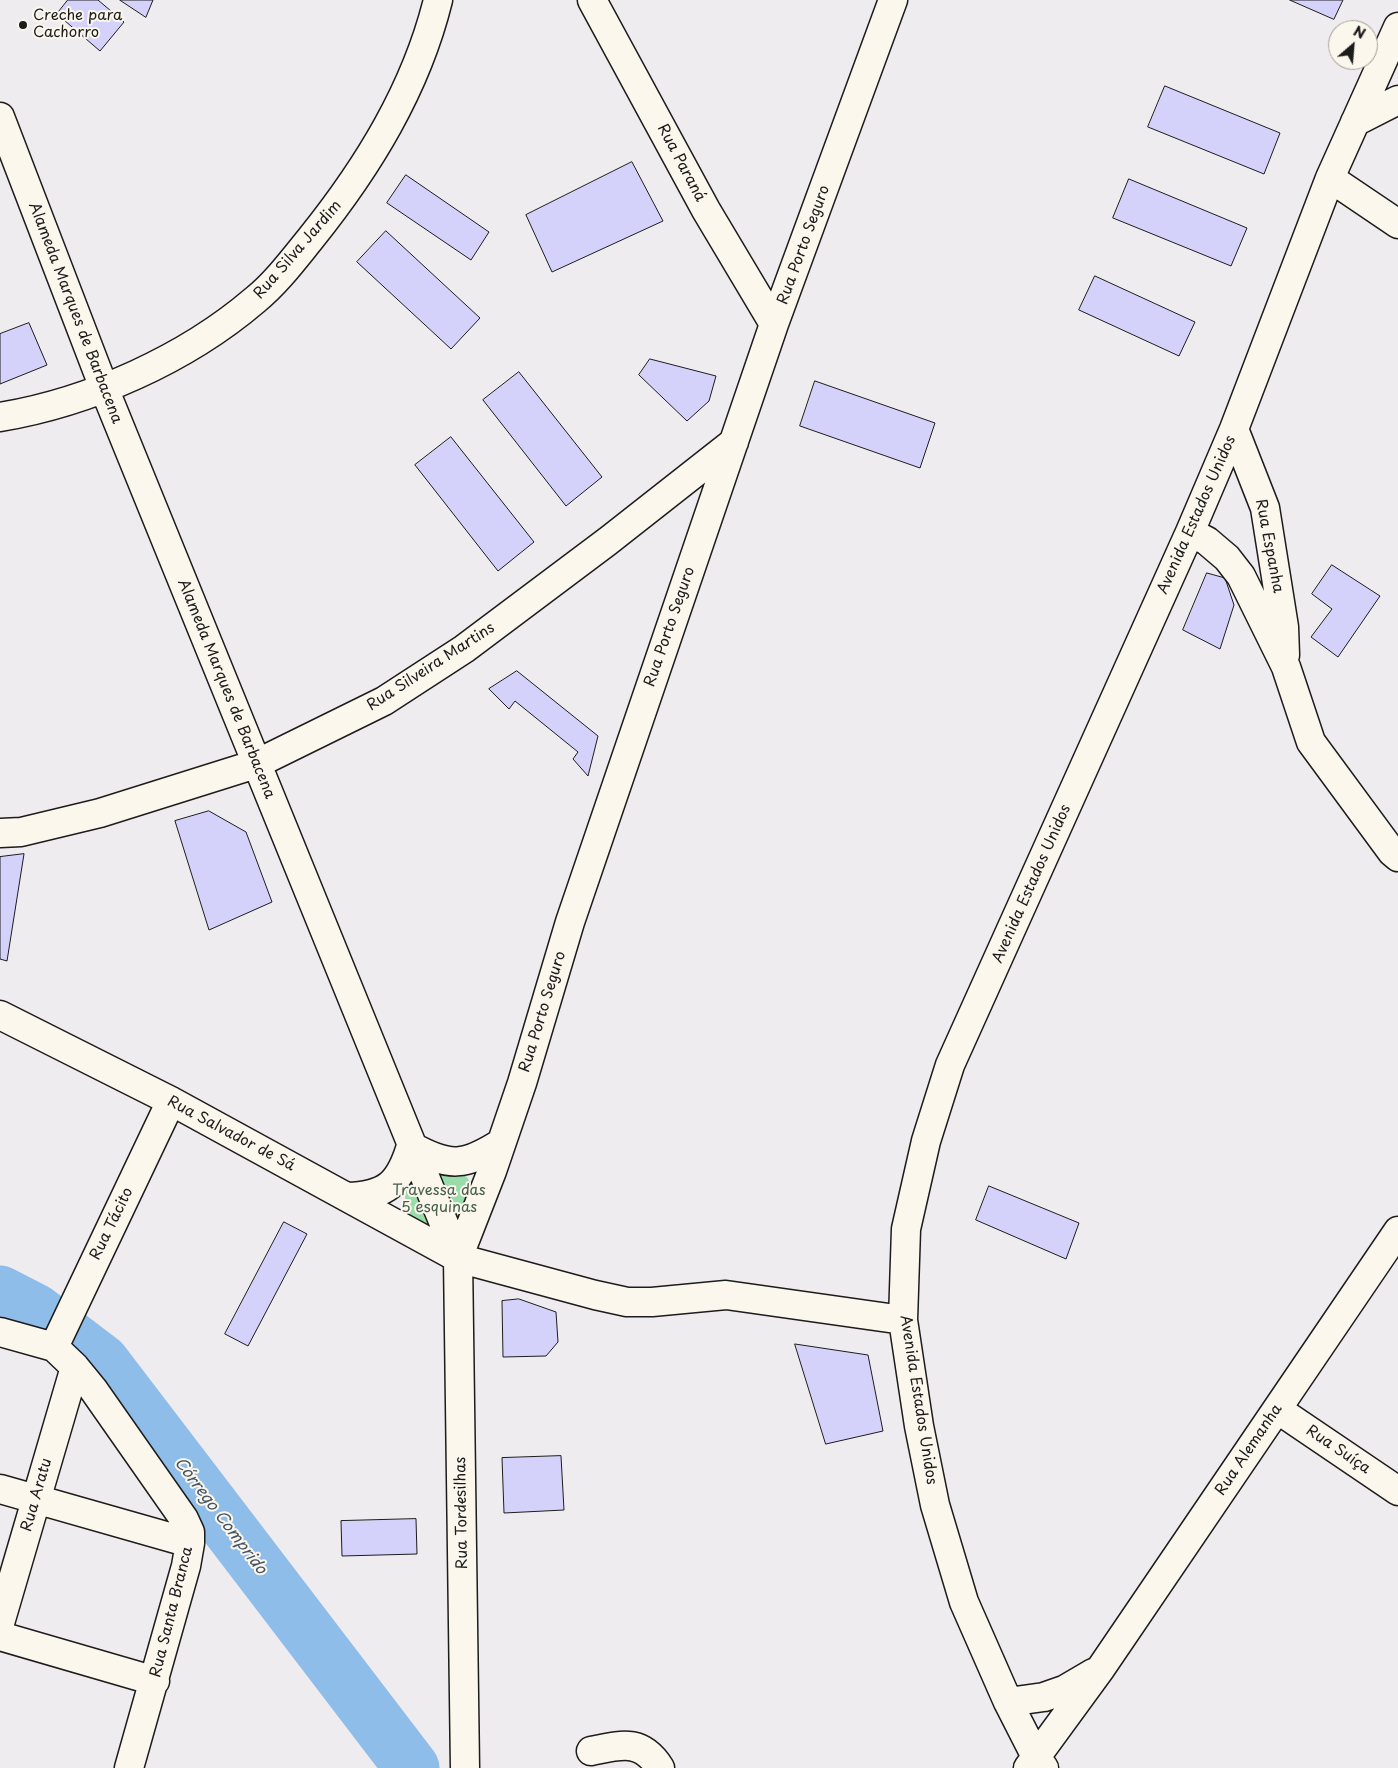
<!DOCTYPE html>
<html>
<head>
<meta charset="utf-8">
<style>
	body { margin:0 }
	#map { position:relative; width:1398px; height:1768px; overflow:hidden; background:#efecf0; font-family:"Playpen Sans",sans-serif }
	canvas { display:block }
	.north { position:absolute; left:1328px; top:20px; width:50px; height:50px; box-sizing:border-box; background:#fbf7ec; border:1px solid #a29f99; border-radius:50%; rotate:27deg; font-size:14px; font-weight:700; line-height:20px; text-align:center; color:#1c1c1c }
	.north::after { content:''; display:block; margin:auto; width:18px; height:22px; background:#1c1c1c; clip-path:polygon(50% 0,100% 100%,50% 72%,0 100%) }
</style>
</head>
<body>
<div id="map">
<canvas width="1398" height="1768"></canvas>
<div class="north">N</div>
</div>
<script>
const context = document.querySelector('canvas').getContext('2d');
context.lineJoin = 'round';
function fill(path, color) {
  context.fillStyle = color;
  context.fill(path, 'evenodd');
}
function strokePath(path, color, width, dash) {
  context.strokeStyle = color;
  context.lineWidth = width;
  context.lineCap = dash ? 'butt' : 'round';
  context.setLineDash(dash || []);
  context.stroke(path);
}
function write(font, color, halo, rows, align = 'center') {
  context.font = font + ' "Playpen Sans",sans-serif';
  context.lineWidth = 4;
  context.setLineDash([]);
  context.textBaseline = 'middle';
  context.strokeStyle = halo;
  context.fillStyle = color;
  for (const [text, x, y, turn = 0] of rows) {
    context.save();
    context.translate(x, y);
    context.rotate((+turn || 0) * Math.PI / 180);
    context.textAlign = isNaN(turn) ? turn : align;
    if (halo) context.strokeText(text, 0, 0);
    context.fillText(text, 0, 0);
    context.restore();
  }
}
const green = new Path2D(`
	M456 1166C478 1185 474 1193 465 1218L424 1233 411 1219 405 1197 409 1180Z`);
const river = new Path2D(`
	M0 1293 35 1311 102 1362 412 1768`);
const building = new Path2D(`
	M68 0H98L124 22 100 51 57 14Z
	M120 0H153L146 17Z
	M1290 0H1343L1334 19Z
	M1165 86 1280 133 1264 174 1148 127Z
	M632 162 663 221 552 272 526 215Z
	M406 175 489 232 471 260 387 203Z
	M1129 179 1247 228 1231 266 1113 218Z
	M386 231 480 318 451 349 357 262Z
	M1095 276 1195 322 1179 356 1079 310Z
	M29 323 47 365 0 384V334Z
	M650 359 716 376 709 401 687 421 639 375Z
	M519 372 602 477 566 506 483 400Z
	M815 381 935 423 920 468 800 426Z
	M451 437 534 542 498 571 415 465Z
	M1332 565 1380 596 1338 657 1311 637 1332 609 1312 594Z
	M1207 573 1225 578 1234 605 1220 649 1183 630Z
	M517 671 598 736 588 776 573 759 578 752 515 701 509 709 489 689Z
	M209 811 246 832 272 902 209 930 175 821Z
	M24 854 7 961 0 959V857Z
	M989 1186 1079 1223 1066 1259 976 1220Z
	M284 1222 307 1234 248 1346 225 1334Z
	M519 1299 556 1312 558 1342 546 1356 503 1357 502 1301Z
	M795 1344 868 1355 883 1431 826 1444Z
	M561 1456 564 1510 504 1513 502 1458Z
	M416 1519 417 1554 342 1556 341 1521Z`);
const minor = new Path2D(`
	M592 0 706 210 774 324
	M0 117 104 388 458 1258
	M1355 122 1398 100
	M1330 178 1398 224
	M0 417C90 402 186 359 255 300 276 283 294 259 311 238 368 167 416 89 438 0
	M1234 429 1265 508 1284 627 1285 655
	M1190 532 1207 541 1227 558 1241 576 1286 667 1311 742 1392 852 1398 857
	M0 833 21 832 100 813 256 764 384 701 464 649 608 541 734 442
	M0 1015 171 1101 458 1258 595 1295 627 1302H652L726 1295 903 1320
	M347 1197C387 1196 400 1183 411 1146 450 1168 465 1166 501 1143
	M0 1332 54 1347 75 1367 93 1389 184 1519 190 1532V1543L186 1566 129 1768
	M54 1347 171 1101
	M1277 1409 1398 1491
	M0 1489 190 1543
	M0 1623 75 1367
	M0 1636 155 1681
	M1008 1702 1044 1697 1064 1690 1093 1673
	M591 1751C621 1745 641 1738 660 1768
	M465 1768 458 1258 492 1171 522 1083 570 922 774 324 893 0
	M1028 1768 1101 1668 1398 1231
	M1044 1768 1036 1757 1008 1702 964 1602 935 1505 919 1426 903 1320 906 1229 926 1141 950 1065 1190 532 1234 429 1330 178 1398 27`);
const markers = [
	[23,25,5,"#1c1c1c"]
];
const poiNames = [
	["Creche para",33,16],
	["Cachorro",33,33]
];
const streetNames = [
	["Rua Paraná",681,163,62],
	["Rua Porto Seguro",804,245,-70],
	["Rua Silva Jardim",298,250,-49],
	["Alameda Marques de Barbacena",75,313,69],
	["Avenida Estados Unidos",1197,515,-66],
	["Rua Espanha",1269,546,79],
	["Rua Porto Seguro",670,627,-71],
	["Rua Silveira Martins",431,667,-33],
	["Alameda Marques de Barbacena",226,689,68],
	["Avenida Estados Unidos",1032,884,-66],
	["Rua Porto Seguro",543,1012,-73],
	["Rua Salvador de Sá",231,1134,28],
	["Rua Tácito",112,1224,-64],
	["Avenida Estados Unidos",918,1400,81],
	["Rua Alemanha",1249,1450,-56],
	["Rua Suíça",1338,1450,34],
	["Rua Aratu",37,1495,-74],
	["Rua Tordesilhas",462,1513,-91],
	["Rua Santa Branca",172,1612,-76]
];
const parkNames = [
	["Travessa das",439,1191],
	["5 esquinas",439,1208]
];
const waterNames = [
	["Córrego Comprido",220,1516,53]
];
fill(green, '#98dca8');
strokePath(river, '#8ebde9', 55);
fill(building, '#d4d2fb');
strokePath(building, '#1c1c1c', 1);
strokePath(minor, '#1c1c1c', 31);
strokePath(minor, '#fbf7ec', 28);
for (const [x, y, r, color] of markers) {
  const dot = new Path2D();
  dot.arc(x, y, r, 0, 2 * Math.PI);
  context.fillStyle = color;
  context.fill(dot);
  strokePath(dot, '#fbf7ec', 2);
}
write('15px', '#1c1c1c', '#fbf7ec', poiNames, 'left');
write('15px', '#1c1c1c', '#fbf7ec', streetNames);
write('15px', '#475f4d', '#fbf7ec', parkNames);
write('italic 16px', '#445464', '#fbf7ec', waterNames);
</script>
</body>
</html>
